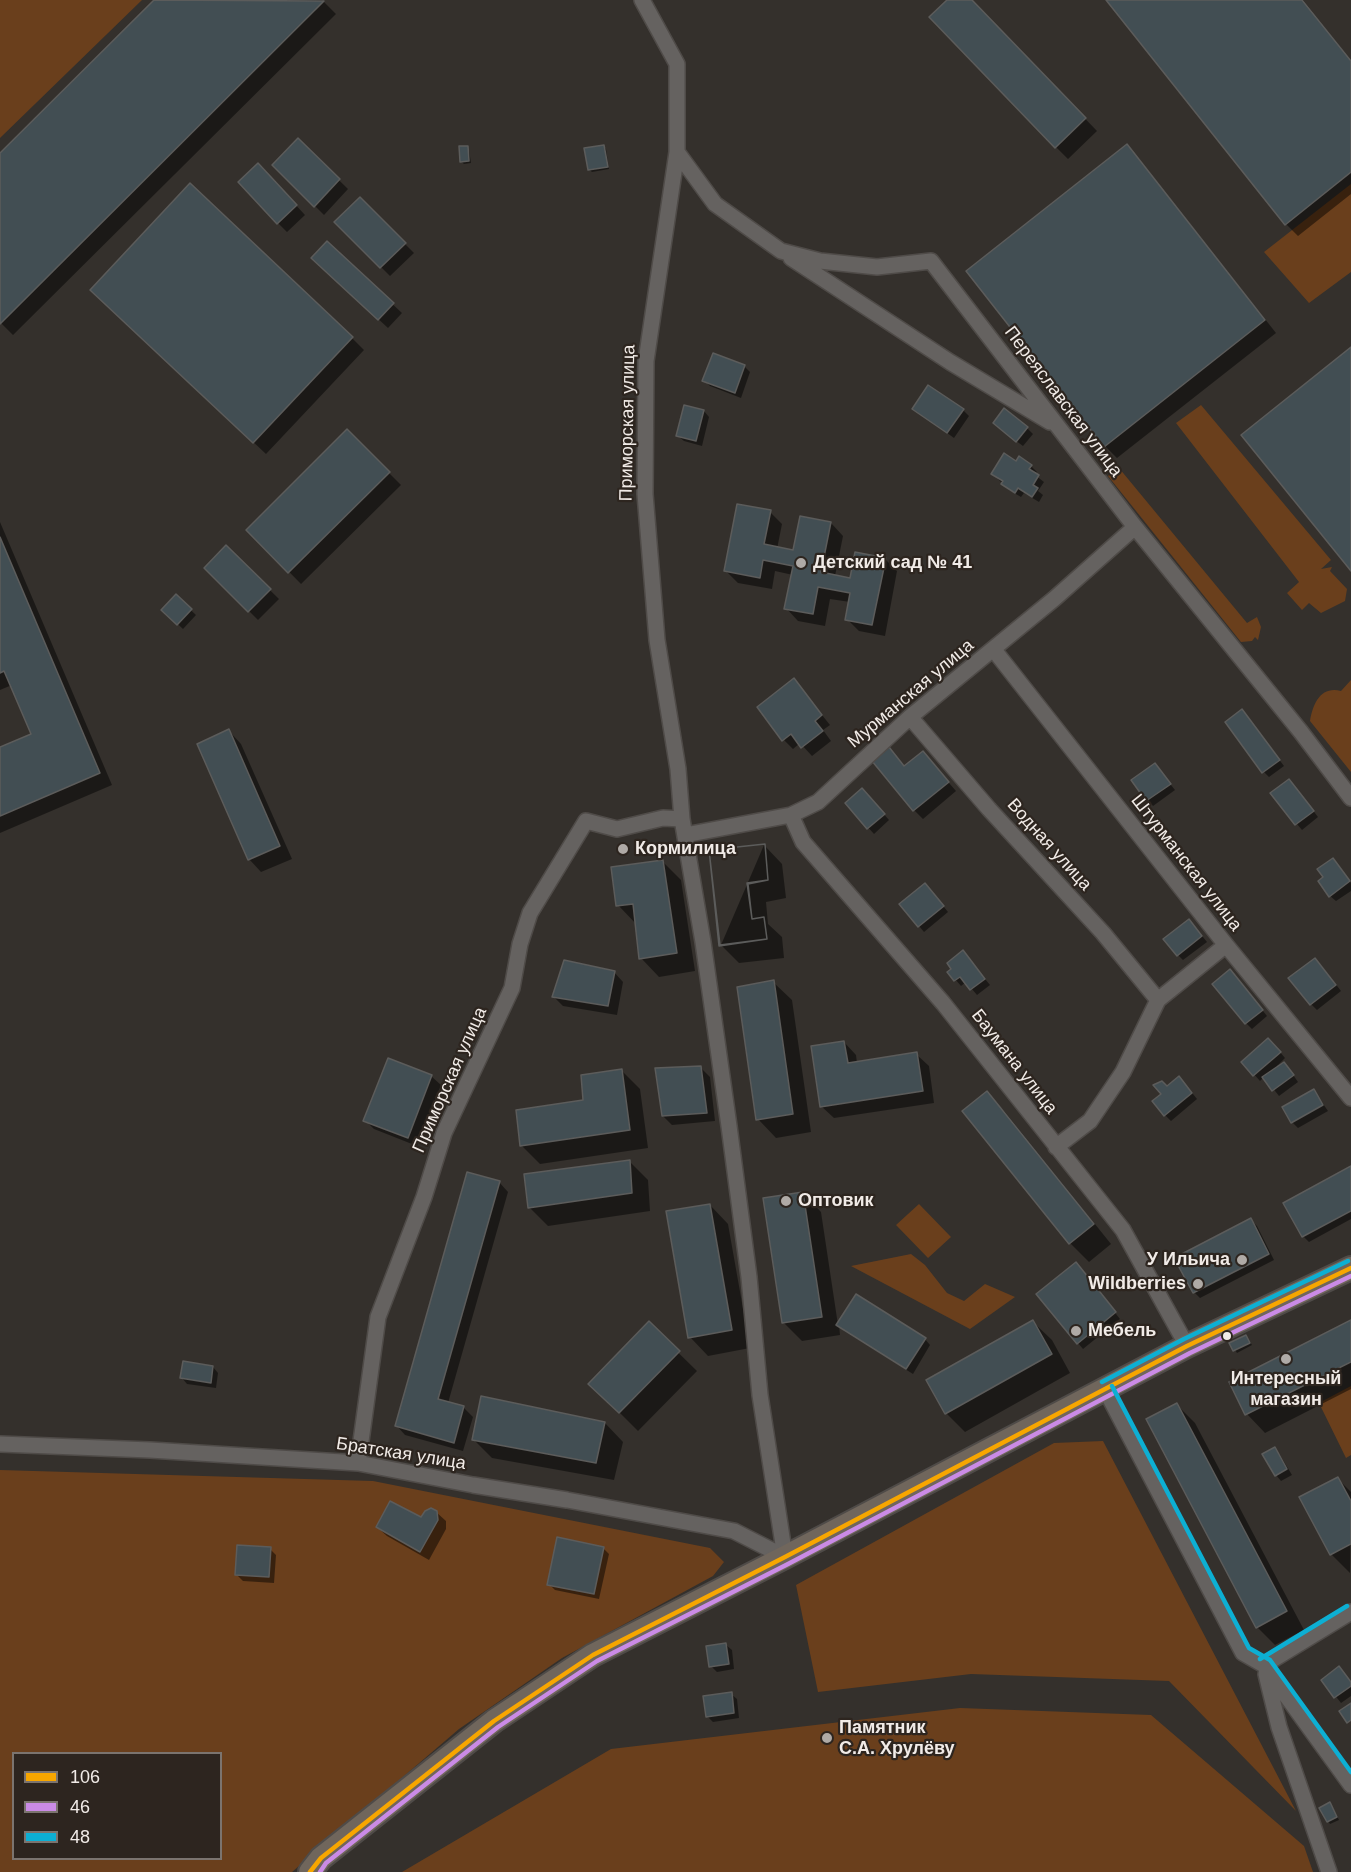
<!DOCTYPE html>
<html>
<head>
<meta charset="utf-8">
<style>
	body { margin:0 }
	#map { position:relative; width:1351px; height:1872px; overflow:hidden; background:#34302c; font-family:Helvetica,sans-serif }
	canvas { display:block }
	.legend { position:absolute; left:12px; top:1752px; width:210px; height:108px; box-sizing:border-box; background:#2d251f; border:2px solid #7b746f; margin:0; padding:8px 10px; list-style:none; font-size:18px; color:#f1ebe7 }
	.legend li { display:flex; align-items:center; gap:12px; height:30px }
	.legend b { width:30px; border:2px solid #7b746f }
</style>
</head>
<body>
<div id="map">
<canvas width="1351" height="1872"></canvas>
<ul class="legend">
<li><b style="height:8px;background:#f7a600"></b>106</li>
<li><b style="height:8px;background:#ca8be6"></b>46</li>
<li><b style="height:8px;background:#0dafd3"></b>48</li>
</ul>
</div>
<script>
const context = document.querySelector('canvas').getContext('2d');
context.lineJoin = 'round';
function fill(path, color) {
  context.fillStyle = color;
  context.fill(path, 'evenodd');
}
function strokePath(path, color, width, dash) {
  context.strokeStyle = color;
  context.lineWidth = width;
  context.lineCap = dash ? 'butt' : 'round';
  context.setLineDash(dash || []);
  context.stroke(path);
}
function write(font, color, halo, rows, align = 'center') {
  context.font = font + ' Helvetica,sans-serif';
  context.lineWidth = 4.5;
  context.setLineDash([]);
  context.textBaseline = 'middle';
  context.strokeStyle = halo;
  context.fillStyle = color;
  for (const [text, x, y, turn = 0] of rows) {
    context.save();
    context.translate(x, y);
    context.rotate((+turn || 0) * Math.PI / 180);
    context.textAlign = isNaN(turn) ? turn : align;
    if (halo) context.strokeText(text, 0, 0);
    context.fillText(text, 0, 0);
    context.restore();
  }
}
const green = new Path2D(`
	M0 0H142L0 138Z
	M1351 184V272L1309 303 1264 252Z
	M1201 405 1331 560 1321 569 1332 567 1330 571 1347 589 1345 601 1321 613 1309 603 1302 610 1287 593 1299 582 1176 423Z
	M1119 468 1247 623 1257 617 1261 627 1258 640 1255 637 1252 641 1241 642 1108 476Z
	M1351 680V772L1310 721C1313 703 1321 686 1341 691Z
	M919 1204 951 1237 928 1258 896 1225Z
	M911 1254 925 1265 947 1293 964 1301 985 1284 1015 1297 970 1329 851 1266Z
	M1351 1386V1455L1346 1458 1319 1403Z
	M1103 1441 1296 1811 1169 1681 971 1674 818 1692 796 1585 1054 1443Z
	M0 1470 373 1481 710 1548 724 1562 713 1576 562 1658 459 1729 292 1872H0ZM14 1754H220V1858H14Z
	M960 1708 1151 1715 1304 1846 1313 1872H402L611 1749Z`);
const shadow = new Path2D(`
	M156 0H322L336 14 13 335 0 322V155Z
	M949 0H971L1097 131 1068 159 1056 147Z
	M1108 0H1303L1351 60V194L1298 236 1286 224Z
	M298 140 348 189 324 215 274 165Z
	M1127 146 1139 159 1276 333 1117 458 1105 446Z
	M467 147 469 150 471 163 464 164 461 161Z
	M604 147 606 149 609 169 592 172 589 169Z
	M267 174 305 215 287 232 278 223Z
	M360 199 414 253 390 276 336 222Z
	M327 243 402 313 388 328 322 267Z
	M104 302 352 338 364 350 266 454Z
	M744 366 750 372 741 398 710 386 704 380Z
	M914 409 963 410 969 416 954 438Z
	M704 411 709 417 702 446 684 441 678 436Z
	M1027 428 1033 434 1023 446 1000 429Z
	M347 431 401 485 301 584 248 530Z
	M1017 463 1031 466 1037 472 1035 475 1044 482 1038 491 1043 495 1039 502 1024 493 1021 497 1009 490 993 474Z
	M770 512 782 524 777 549 795 552 831 523 843 536 835 576 851 579 885 559 897 571 885 636 859 631 847 619 850 602 830 599 825 626 798 621 786 608 793 575 775 571 772 589 738 583 725 570Z
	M0 522 112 785 0 833V749L33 735 12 685 0 690Z
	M226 547 279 599 258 620 206 568Z
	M176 596 196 615 183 629 163 610Z
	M794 680 830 725 823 730 831 741 812 756 800 743 793 749 784 740Z
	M1247 717 1284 766 1269 777 1264 772Z
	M229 731 241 744 292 859 261 872 249 859Z
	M923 753 956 791 923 819 914 810 898 758 905 767Z
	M1155 765 1175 790 1153 806 1133 781Z
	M1295 787 1318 817 1302 830 1272 794Z
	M868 796 889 820 874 834 847 804Z
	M764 845 782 864 786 898 766 902 768 924 782 937 784 958 739 963 721 945Z
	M1333 860 1351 883V891L1336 901 1330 896 1325 877Z
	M663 862 681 880 695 971 659 977 641 958 637 925 618 905Z
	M931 891 948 912 924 932 919 926Z
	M1194 926 1207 942 1183 960 1178 955Z
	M963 952 990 985 977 995 966 982 961 986 949 972Z
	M1321 965 1341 991 1317 1010 1311 1004Z
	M614 972 623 982 617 1015 563 1006 554 997Z
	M1236 977 1267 1016 1252 1029 1246 1023Z
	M773 982 792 1000 811 1132 776 1138 758 1119Z
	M844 1042 856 1055 857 1063 916 1054 929 1066 934 1103 834 1118 821 1106Z
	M1274 1045 1285 1058 1277 1066 1289 1069 1298 1082 1279 1096 1264 1077 1260 1081 1243 1062Z
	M701 1068 710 1077 715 1121 672 1125 663 1116Z
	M622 1071 640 1089 648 1148 540 1164 522 1146 585 1101Z
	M431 1076 441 1085 417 1146 374 1129 365 1120Z
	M1185 1084 1197 1099 1171 1121 1165 1115 1167 1088Z
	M1314 1091 1328 1111 1298 1128 1292 1122Z
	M986 1093 1005 1112 1111 1244 1089 1262 1070 1243 964 1111Z
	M629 1161 648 1180 650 1211 548 1226 529 1207Z
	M1351 1167V1219L1309 1242 1303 1236Z
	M499 1182 508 1192 448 1403 464 1408 473 1417 463 1451 405 1435 396 1425Z
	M803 1193 821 1212 838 1325 925 1339 930 1345 913 1374 844 1331 839 1325 840 1335 802 1341 783 1322Z
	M710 1205 728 1224 750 1348 708 1356 690 1337Z
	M1251 1220 1257 1226 1274 1260 1200 1298 1194 1292Z
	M1081 1270 1120 1319 1083 1349 1078 1343Z
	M1351 1321V1389L1265 1433 1247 1414 1231 1382Z
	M1033 1322 1052 1340 1070 1373 965 1432 946 1413Z
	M649 1324 697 1371 638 1431 591 1384Z
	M1246 1336 1252 1345 1237 1353 1235 1350Z
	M213 1367 218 1373 216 1388 187 1384 182 1378Z
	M1177 1405 1195 1423 1304 1630 1275 1645 1257 1627Z
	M605 1423 623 1442 614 1480 492 1458 473 1439Z
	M1275 1449 1280 1455 1292 1475 1281 1481 1276 1475Z
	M1338 1479 1351 1492 1350 1573 1331 1554 1301 1498Z
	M436 1512 446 1521V1529L429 1560 387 1536 377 1527 421 1519Z
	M603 1548 609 1554 599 1599 555 1590 549 1584Z
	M270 1549 276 1555 274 1583 243 1581 237 1575Z
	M726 1645 732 1650 734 1669 717 1672 711 1666Z
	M1339 1668 1351 1682V1696L1341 1703 1323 1680Z
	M731 1694 737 1699 739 1718 713 1722 707 1716Z
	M1332 1806 1339 1820 1330 1824 1328 1821Z`);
const building = new Path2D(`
	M154 0 324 1 0 324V153Z
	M947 0H972L1086 118 1055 148 929 17Z
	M1106 0H1302L1351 61V172L1285 225Z
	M298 138 340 179 314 207 272 165Z
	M1127 144 1265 320 1104 447 966 271Z
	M604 145 608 167 588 170 584 148Z
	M459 146H468L469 161 460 162Z
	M258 163 297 205 277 224 238 182Z
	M190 183 353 337 253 443 90 290Z
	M360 197 406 243 380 268 334 222Z
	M327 241 394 303 378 320 311 258Z
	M1351 347V571L1241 435Z
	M713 353 745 365 735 393 702 381Z
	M928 385 964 409 947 433 912 409Z
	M684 405 704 410 696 441 676 436Z
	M1004 408 1028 427 1016 442 993 423Z
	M347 429 390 472 288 573 246 530Z
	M1004 453 1016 461 1019 456 1032 465 1029 469 1039 475 1033 485 1038 488 1032 497 1018 488 1015 493 1001 484 1003 481 991 474Z
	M737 504 771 510 764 544 793 550 800 516 831 522 821 572 850 578 855 552 886 558 872 625 845 620 850 593 818 587 813 614 784 609 793 566 763 560 760 578 724 571Z
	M0 537 100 773 0 816V747L31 734 4 671 0 673Z
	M226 545 271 589 248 612 204 568Z
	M176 594 192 609 177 625 161 610Z
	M794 678 822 715 815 721 823 731 801 748 791 734 782 741 757 707Z
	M1242 709 1280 760 1262 773 1225 722Z
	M229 729 280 846 248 860 197 744Z
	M889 747 904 766 923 751 949 782 913 811 872 761Z
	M1155 763 1171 784 1146 801 1131 780Z
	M1289 779 1314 811 1295 825 1270 793Z
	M862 788 885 814 867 829 845 803Z
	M765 844 768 880 748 884 752 919 764 917 767 939 719 946 709 850Z
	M765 844 768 880 747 883 752 919 764 917 767 939 720 945 709 850Z
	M1333 858 1350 881 1329 897 1318 881 1323 877 1317 869Z
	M663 860 677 953 639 959 633 904 616 906 611 867Z
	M925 883 944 906 918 927 899 904Z
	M1189 919 1202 936 1177 956 1163 939Z
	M963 950 985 979 970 990 960 977 954 981 947 972 951 969 947 963Z
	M1315 958 1336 985 1310 1005 1288 978Z
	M564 960 615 971 608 1006 552 997Z
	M1230 969 1263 1010 1245 1024 1212 984Z
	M774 980 793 1114 756 1120 737 987Z
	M1268 1038 1281 1052 1253 1076 1241 1062Z
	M844 1041 848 1063 917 1052 923 1091 820 1107 811 1046Z
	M388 1058 432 1075 408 1138 363 1121Z
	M1284 1062 1294 1075 1272 1091 1262 1077Z
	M701 1066 707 1113 662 1116 655 1068Z
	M622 1069 630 1130 520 1146 516 1110 583 1100 581 1075Z
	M1179 1076 1192 1093 1164 1116 1152 1101 1161 1094 1153 1085 1162 1081 1167 1086Z
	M1314 1089 1323 1105 1291 1123 1282 1107Z
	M987 1091 1094 1224 1069 1244 962 1111Z
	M630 1160 632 1193 528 1208 524 1174Z
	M1351 1166V1211L1302 1237 1283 1203Z
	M467 1172 500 1181 438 1399 464 1406 454 1443 395 1426Z
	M803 1192 822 1317 782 1323 763 1198Z
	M710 1204 732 1330 688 1338 666 1211Z
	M1251 1218 1269 1254 1193 1293 1174 1258Z
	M1076 1262 1116 1312 1077 1344 1036 1294Z
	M856 1294 926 1338 906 1369 836 1325Z
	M1033 1320 1052 1354 945 1414 926 1380Z
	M1351 1320V1362L1245 1415 1229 1382Z
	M649 1321 680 1351 619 1413 588 1384Z
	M1246 1335 1250 1343 1233 1351 1229 1343Z
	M183 1361 213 1366 211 1383 180 1378Z
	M481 1396 605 1422 596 1463 472 1440Z
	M1177 1403 1287 1611 1256 1628 1146 1419Z
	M1275 1447 1287 1469 1275 1476 1262 1454Z
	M1338 1477 1351 1501V1544L1330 1555 1299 1497Z
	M390 1501 421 1517 425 1511 431 1508 437 1511 438 1520 420 1552 376 1527Z
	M557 1537 604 1547 594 1594 547 1585Z
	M237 1545 271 1547 269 1577 235 1575Z
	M726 1643 729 1664 709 1667 706 1646Z
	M1339 1666 1351 1682V1686L1334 1698 1321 1680Z
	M732 1692 734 1713 706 1717 703 1696Z
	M1351 1703V1720L1347 1723 1339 1711Z
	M1330 1802 1337 1817 1327 1822 1319 1808Z`);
const street = new Path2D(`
	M642 0 677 64V152L646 361 645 494 657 640 678 769 682 819 703 942 729 1126 749 1277 760 1395 785 1557
	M677 152 715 204 781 251 820 261 877 267 931 261 1135 527 1301 732 1351 798
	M791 258 950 362 1050 422
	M994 650 1226 945 1351 1098
	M910 717 989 809 1103 933 1158 1000 1226 945
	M791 815 803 842 943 1003 1123 1230 1187 1346
	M685 835 791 815 818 802 910 717 1054 599 1135 527
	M1056 1147 1090 1121 1123 1072 1158 1000
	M1105 1389 1243 1653 1264 1665 1351 1785
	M0 1444 150 1450 358 1463 473 1485 567 1500 734 1531 785 1557
	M358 1463 378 1317 424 1197 444 1133 512 988 520 944 530 913 586 821 617 829 663 818 682 819
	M1264 1665 1351 1612
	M1266 1674 1279 1727 1329 1872`);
const primary = new Path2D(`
	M310 1872 321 1858 494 1721 593 1655 785 1557 1187 1346 1351 1268`);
const bus1 = new Path2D(`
	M310 1872 321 1858 494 1721 593 1655 785 1557 1187 1346 1351 1268`);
const bus2 = new Path2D(`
	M320 1872 326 1863 498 1727 597 1661 788 1564 1190 1353 1351 1276`);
const bus3 = new Path2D(`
	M1102 1382 1184 1339 1348 1261
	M1112 1386 1249 1648 1270 1660 1351 1772
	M1260 1659 1347 1606`);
const markers = [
	[801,563,6,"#afaaa6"],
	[623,849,6,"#afaaa6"],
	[786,1201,6,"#afaaa6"],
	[1242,1260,6,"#afaaa6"],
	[1198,1284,6,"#afaaa6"],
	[1076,1331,6,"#afaaa6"],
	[1227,1336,5,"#f1ebe7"],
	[1286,1359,6,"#afaaa6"],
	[827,1738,6,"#afaaa6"]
];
const streetNames = [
	["Переяславская улица",1063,402,53],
	["Приморская улица",628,423,-89],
	["Мурманская улица",911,694,-40],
	["Водная улица",1049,845,48],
	["Штурманская улица",1186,863,52],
	["Баумана улица",1014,1062,52],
	["Приморская улица",450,1080,-66],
	["Братская улица",401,1454,9]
];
const poiNames = [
	["Детский сад № 41",813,563],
	["Кормилица",635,849],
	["Оптовик",798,1201],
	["У Ильича",1230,1260,"right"],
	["Wildberries",1186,1284,"right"],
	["Мебель",1088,1331],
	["Интересный",1286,1379,"center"],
	["магазин",1286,1400,"center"],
	["Памятник",839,1728],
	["С.А. Хрулёву",839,1749]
];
fill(green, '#6a3f1c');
fill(shadow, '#0007');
fill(building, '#424e53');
strokePath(building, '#5c5c5b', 1.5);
strokePath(street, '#4f4b48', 18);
strokePath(primary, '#4f4b48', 26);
strokePath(street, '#656260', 15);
strokePath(primary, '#70665c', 22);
strokePath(bus1, '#f7a600', 4.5);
strokePath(bus2, '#ca8be6', 4.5);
strokePath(bus3, '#0dafd3', 4.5);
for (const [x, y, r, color] of markers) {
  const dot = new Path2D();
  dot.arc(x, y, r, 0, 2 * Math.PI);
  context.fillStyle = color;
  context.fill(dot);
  strokePath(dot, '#2d251f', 2);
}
write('18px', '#f1ebe7', '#2d251f', streetNames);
write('bold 18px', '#f1ebe7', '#2d251f', poiNames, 'left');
</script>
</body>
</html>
